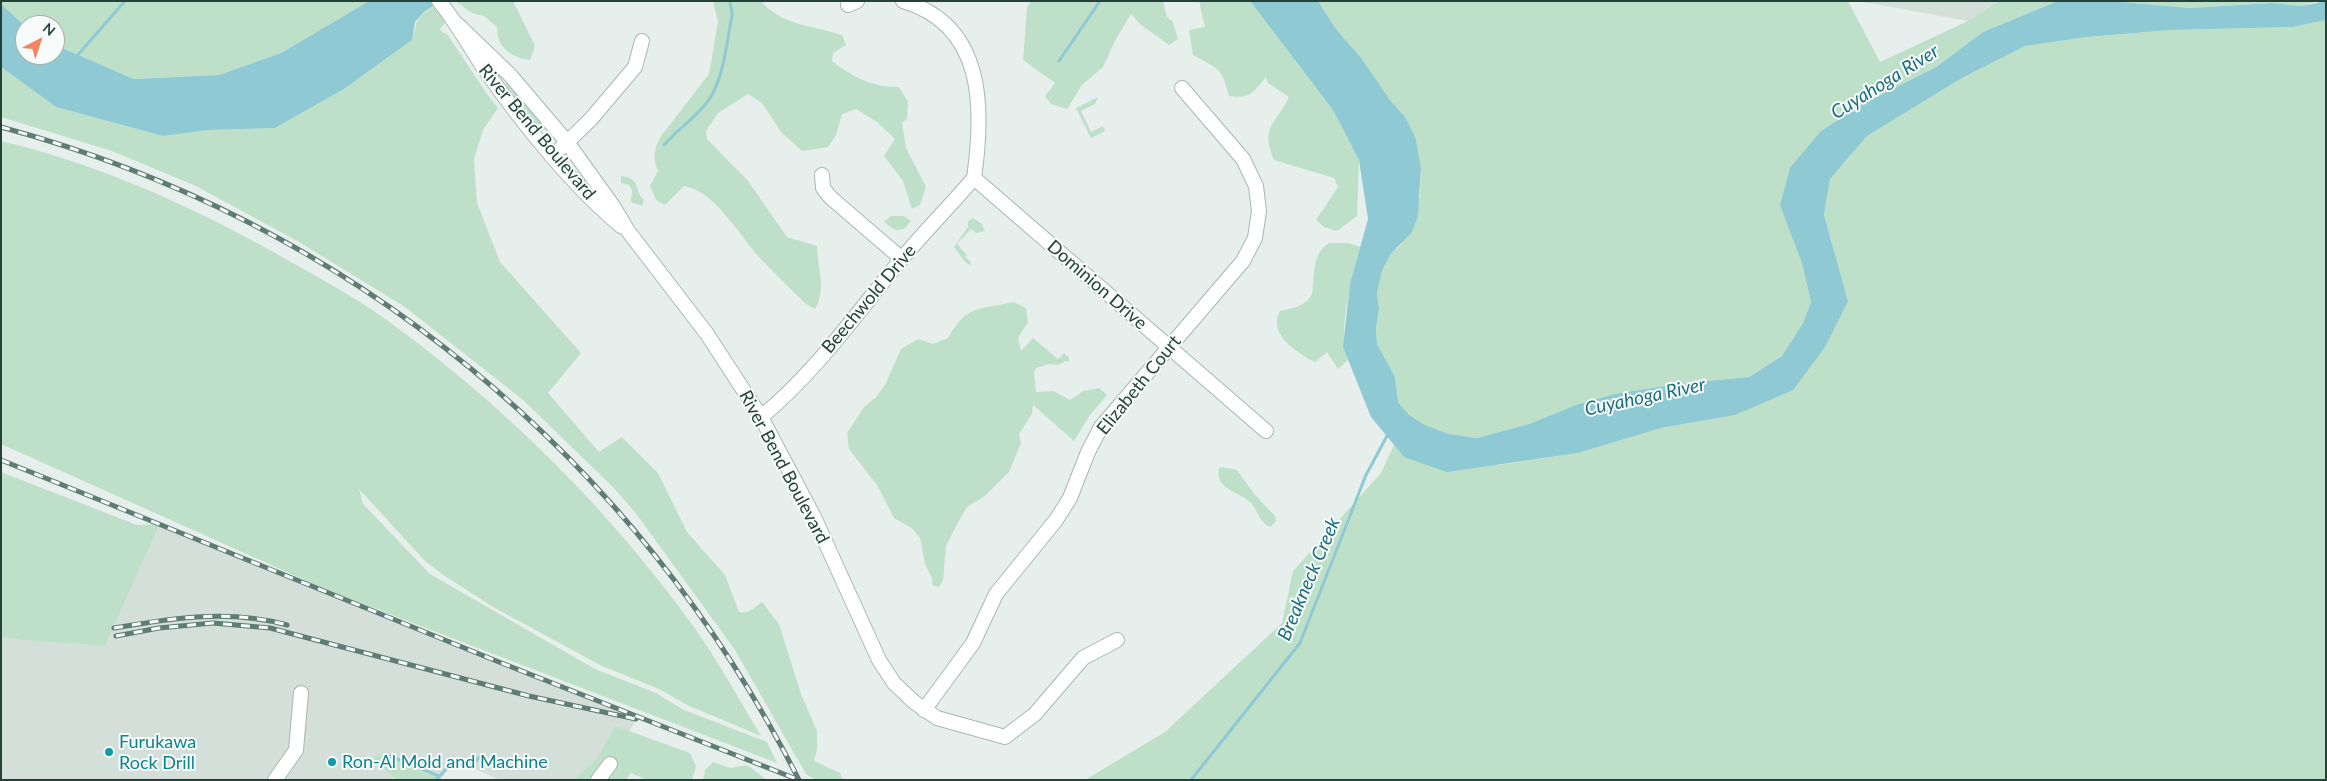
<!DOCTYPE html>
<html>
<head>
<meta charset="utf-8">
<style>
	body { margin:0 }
	#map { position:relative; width:2327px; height:781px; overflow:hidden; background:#e6efeb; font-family:Lato,sans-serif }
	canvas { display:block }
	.frame { position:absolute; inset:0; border:2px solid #24423a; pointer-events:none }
	.north { position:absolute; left:15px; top:15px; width:50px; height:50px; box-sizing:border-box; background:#f7fbf9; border:1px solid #a3b1ad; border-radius:50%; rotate:40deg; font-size:14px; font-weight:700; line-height:20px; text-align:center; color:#24423a }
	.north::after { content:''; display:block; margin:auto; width:18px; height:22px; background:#f4845f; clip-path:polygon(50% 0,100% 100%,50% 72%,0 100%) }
</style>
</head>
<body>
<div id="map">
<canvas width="2327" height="781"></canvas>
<div class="frame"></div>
<div class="north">N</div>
</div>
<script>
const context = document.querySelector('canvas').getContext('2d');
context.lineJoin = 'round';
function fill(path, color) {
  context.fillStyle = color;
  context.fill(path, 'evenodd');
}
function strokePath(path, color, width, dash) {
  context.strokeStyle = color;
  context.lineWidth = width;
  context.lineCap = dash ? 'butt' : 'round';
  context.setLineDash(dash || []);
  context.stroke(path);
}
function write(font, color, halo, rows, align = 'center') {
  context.font = font + ' Lato,sans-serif';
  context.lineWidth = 4;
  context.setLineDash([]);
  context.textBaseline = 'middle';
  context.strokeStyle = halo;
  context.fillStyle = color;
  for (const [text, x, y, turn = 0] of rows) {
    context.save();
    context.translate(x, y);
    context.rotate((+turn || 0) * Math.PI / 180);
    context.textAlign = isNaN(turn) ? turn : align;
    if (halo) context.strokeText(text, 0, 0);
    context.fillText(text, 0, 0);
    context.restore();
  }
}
const built = new Path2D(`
	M1857 1H1999L1968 21Z
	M160 524 499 662 639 715 610 764 598 780H500L456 761 440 780H1V637L21 640 105 646Z`);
const green = new Path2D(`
	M1 1H369L281 53 219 75 134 79 55 45V25L25 26 1 4Z
	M455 1H513L535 46 530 60C512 58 496 47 497 27L484 16 472 13Z
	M713 1H761C780 25 815 26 842 35L846 45 833 53 832 61C852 77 874 88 899 87L908 102 907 119 902 123 906 148 926 187 920 205 912 209 903 181 884 156 895 139 877 122 856 109 842 114 836 135 828 147 802 151 781 132 762 103 748 94 718 113 706 131 707 139 748 181 787 237 817 246C817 266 827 290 815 309L806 304C790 288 774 273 759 257 739 235 715 191 684 186L665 205 656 200 650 186 658 171C652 157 654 149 661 136L709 74 718 21Z
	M1031 1H1163L1167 17 1173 22 1178 39 1169 45 1140 24 1131 14 1116 39 1103 67 1082 85 1067 109 1051 104 1045 96 1055 83 1023 60 1027 8Z
	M1199 1H1250L1333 110 1359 160 1357 216 1337 231 1324 227 1316 220 1338 187 1334 178 1274 160C1260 125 1275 126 1289 97L1268 83 1266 77C1253 93 1250 99 1229 96 1222 67 1218 69 1193 55L1189 30 1205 27Z
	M1318 1H1848L1880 62 1968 21 1999 1H2058L1983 32 1936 67 1891 90 1821 131 1802 263 1811 302 1803 323 1782 356 1749 377 1678 384 1614 394 1576 405 1529 424 1477 438 1449 434 1425 425 1409 415 1398 402 1395 377 1377 344 1376 329 1379 309 1377 293 1382 271 1390 255 1401 245 1420 197 1421 168 1416 139 1406 118 1390 100 1362 59 1336 29Z
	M2110 1H2318L2302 6 2272 3 2190 8Z
	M434 7 446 21 440 29 443 33 447 34 487 94 498 108 483 130 474 159 477 203 500 262 581 353 548 393 599 452 622 437 658 473 687 532 725 575 739 612C749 614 754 608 762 602L779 624 801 694 817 731V750L814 761 840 773 843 780H816L806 774 735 650 635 512 612 486 522 399 405 307 299 242 196 186 112 151 1 117V67L56 107 163 136 209 130 275 128 344 89 412 40C417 22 415 17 434 7Z
	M2326 20V780H1085L1165 732 1282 623 1293 571 1381 473 1394 445 1404 457 1499 465 1578 453 1661 428 1735 415 1848 301 1824 215 1830 179 1867 136 1962 78 2025 46 2087 37 2171 30 2293 27Z
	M508 81 546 128 539 132 503 87Z
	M1098 97 1095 104 1081 111 1091 132 1103 126 1105 131 1091 138 1076 108Z
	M1 141C95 163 184 203 268 249 308 272 351 294 388 321 506 407 611 511 696 630 720 664 740 701 761 736L687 705 659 689 602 666 493 607 442 574 424 560 359 489 363 504 430 574 595 669 656 693 684 710 767 742 777 763 327 590 1 444Z
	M621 176C641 178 634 191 644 200L642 206 631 202 632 190 629 185 621 183Z
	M891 216H904L911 221 904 229 895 230 884 222Z
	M973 218 982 224 985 231 976 233 971 229 957 244 967 255 965 257 970 261 971 265 966 263 954 247 968 227V221Z
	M1329 243H1349L1360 247C1352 277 1337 332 1348 360L1338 369 1327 352 1315 362C1297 353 1267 334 1280 311 1292 308 1305 307 1312 294 1315 275 1311 254 1329 243Z
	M1014 302 1026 308 1028 322 1018 338 1021 351 1033 338 1058 359 1064 353 1069 358V362L1066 361 1058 365 1049 364 1036 368 1034 373 1036 392 1053 391 1070 400 1083 391 1099 388 1107 395 1090 415 1074 441 1033 405 1032 414 1019 434 1021 443 1009 472 985 496 967 507 956 526 946 546 943 580 939 587 932 585V578L925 564 920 538 913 529 894 518 877 485 849 449 847 433 864 407 876 397 885 385 901 349 918 339 933 344 948 338C967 304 978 310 1014 302Z
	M1221 467 1237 470 1255 495 1275 516 1276 521 1271 527C1260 524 1258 512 1252 504 1241 491 1215 491 1219 469Z
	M1 472 137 525 160 524 105 646 21 640 1 637Z
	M615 726 690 753 696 766 692 780H647L631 773 626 780H574L598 757Z
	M382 754 424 773 437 776 441 779 397 780 375 761 374 756Z
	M713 762 730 768 747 765 767 780H703L705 770Z`);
const water = new Path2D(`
	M369 1H442L424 12 415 22 412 40 344 89 275 128 209 130 163 136 56 107 1 67V4L25 26V55H55V45L134 79 219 75 281 53Z
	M1250 1H1318L1336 29 1362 59 1390 100 1406 118 1416 139 1421 168 1418 216 1412 232 1390 255 1382 271 1377 293 1379 309 1376 329 1377 344 1395 377 1398 402 1409 415 1425 425 1449 434 1477 438 1529 424 1576 405 1614 394 1678 384 1749 377 1782 356 1803 323 1811 302 1802 263 1780 205 1790 168 1821 131 1865 103 1936 67 1983 32 2058 1H2110L2190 8 2272 3 2302 6 2326 1V20L2293 27 2171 30 2087 37 2025 46 1962 78 1867 136 1830 179 1824 215 1848 301 1825 347 1793 390 1735 415 1661 428 1578 453 1447 472 1404 457 1371 417 1343 347 1350 284 1368 219 1359 160 1333 110Z`);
const stream = new Path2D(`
	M76 57 125 1
	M1059 61 1100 1
	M664 145C676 131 691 121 703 107 724 86 726 43 732 16 733 12 730 6 730 1
	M387 755 439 776
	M436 780 447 768 473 763 481 756
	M1191 780 1300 643 1366 475 1388 434`);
const minor = new Path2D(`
	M439 1C458 24 471 50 488 74 523 124 574 187 621 226
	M903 1C985 25 984 108 974 178
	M848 5 857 1
	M457 24 510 75 567 142 613 206 628 231 707 334 761 417 814 517 879 660 894 683 914 702 937 718 1005 737 1035 714 1083 658 1117 640
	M561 148 591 119 635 67 642 41
	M822 175 823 188 830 197 902 259
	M974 178 1266 431
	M761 417C815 373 856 314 900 261 924 232 950 206 974 178
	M924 710 973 643 996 594 1056 520 1070 498 1088 452 1101 427 1243 261 1255 238 1259 211 1256 186 1243 159 1182 88
	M275 780 296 750 301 693
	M598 780 610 764`);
const rail = new Path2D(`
	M1 127C352 222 635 457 799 780
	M1 460 499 662 799 780
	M114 628C173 618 229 609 287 625
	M116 636 159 628 213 623 270 628 529 696 636 719`);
const markers = [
	[109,752,5,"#0f9aa8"],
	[332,762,5,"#0f9aa8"]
];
const streetNames = [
	["River Bend Boulevard",537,132,50],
	["Dominion Drive",1097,285,41],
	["Beechwold Drive",869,299,-50],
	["Elizabeth Court",1139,385,-51],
	["River Bend Boulevard",784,467,62]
];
const cultureNames = [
	["Furukawa",119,742],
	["Rock Drill",119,763],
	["Ron-Al Mold and Machine",342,762]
];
const waterNames = [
	["Cuyahoga River",1885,82,-32],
	["Cuyahoga River",1645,397,-12],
	["Breakneck Creek",1309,579,-67]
];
fill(built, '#d4dfda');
fill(green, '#bfe0c8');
fill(water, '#8ec9d4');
strokePath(stream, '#8ec9d4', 3);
strokePath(minor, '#a8b8b2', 16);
strokePath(minor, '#fff', 14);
strokePath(rail, '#5f7d75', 5);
strokePath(rail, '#f7fbf9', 3, [9]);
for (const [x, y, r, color] of markers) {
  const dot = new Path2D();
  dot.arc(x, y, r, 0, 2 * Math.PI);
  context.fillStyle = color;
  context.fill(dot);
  strokePath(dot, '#f7fbf9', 2);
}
write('18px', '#24423a', '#f7fbf9', streetNames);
write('18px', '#0d838f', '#f7fbf9', cultureNames, 'left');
write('italic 19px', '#1c6f80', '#f7fbf9', waterNames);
</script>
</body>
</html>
